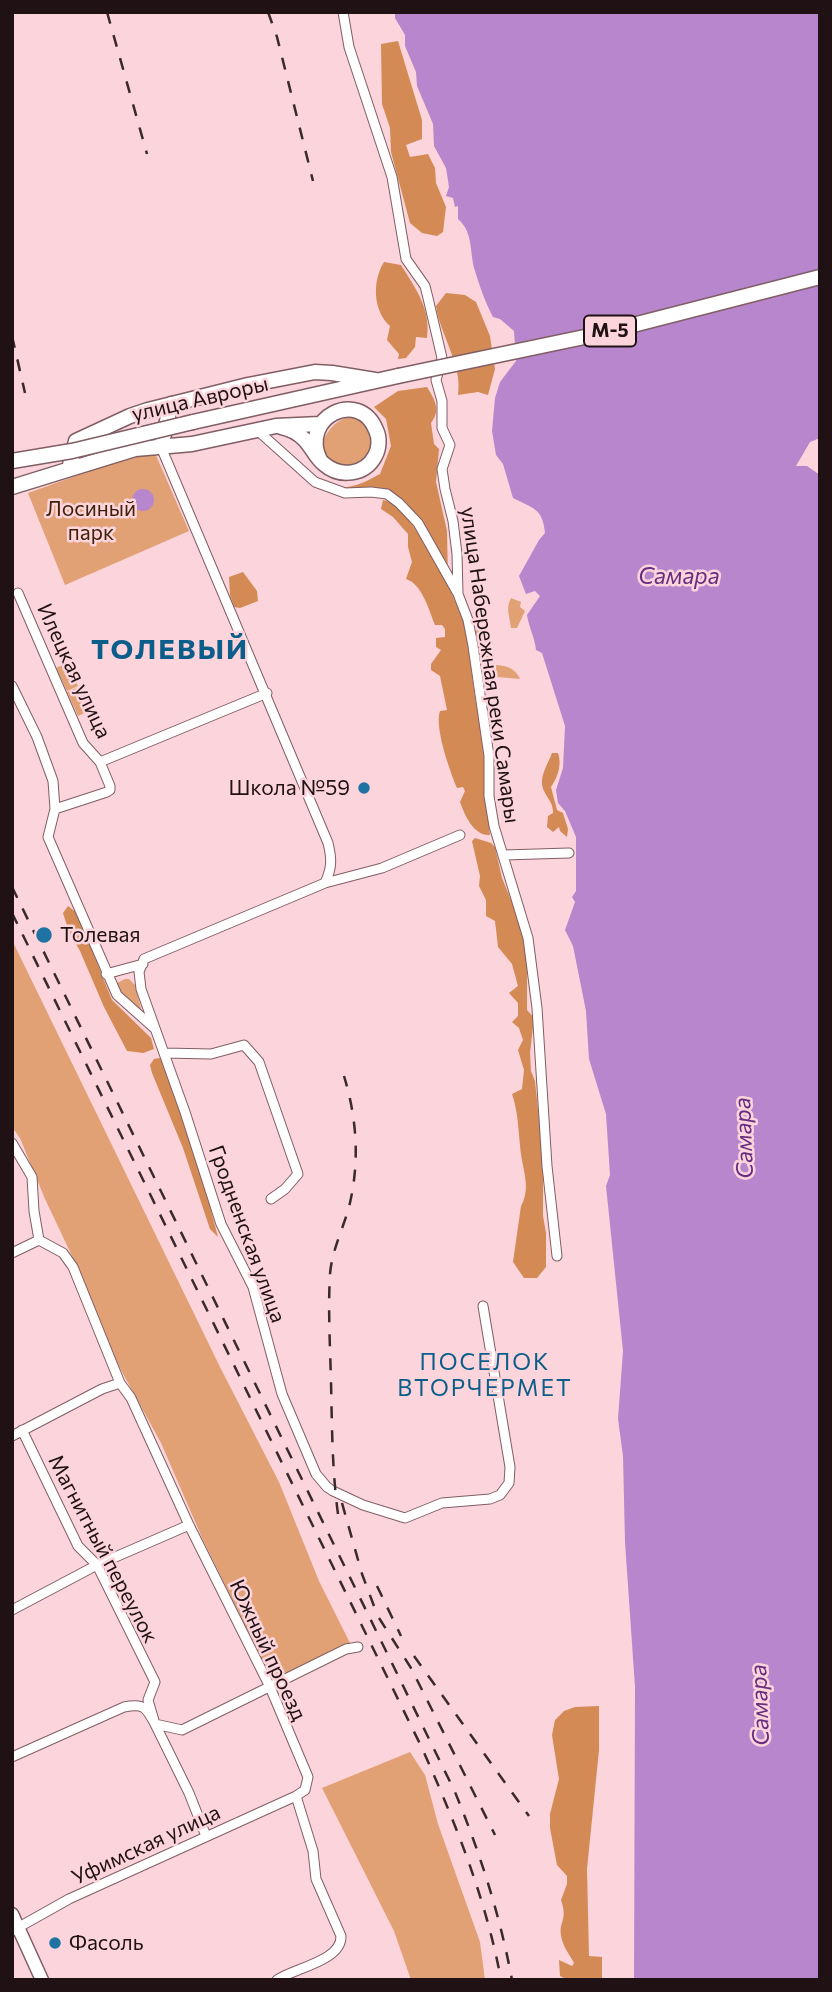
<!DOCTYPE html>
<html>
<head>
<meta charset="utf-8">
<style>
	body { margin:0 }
	#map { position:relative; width:832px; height:1992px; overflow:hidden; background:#fcd4db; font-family:Commissioner,sans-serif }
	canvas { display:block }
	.frame { position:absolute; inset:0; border:14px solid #1f1114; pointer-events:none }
</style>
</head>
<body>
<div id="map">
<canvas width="832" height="1992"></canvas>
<div class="frame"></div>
</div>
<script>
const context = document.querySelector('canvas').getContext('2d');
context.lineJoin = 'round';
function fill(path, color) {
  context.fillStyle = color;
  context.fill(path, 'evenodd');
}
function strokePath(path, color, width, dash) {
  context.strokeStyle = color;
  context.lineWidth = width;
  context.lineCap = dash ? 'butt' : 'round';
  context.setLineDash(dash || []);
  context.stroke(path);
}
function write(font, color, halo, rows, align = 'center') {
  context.font = font + ' Commissioner,sans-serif';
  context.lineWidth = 5;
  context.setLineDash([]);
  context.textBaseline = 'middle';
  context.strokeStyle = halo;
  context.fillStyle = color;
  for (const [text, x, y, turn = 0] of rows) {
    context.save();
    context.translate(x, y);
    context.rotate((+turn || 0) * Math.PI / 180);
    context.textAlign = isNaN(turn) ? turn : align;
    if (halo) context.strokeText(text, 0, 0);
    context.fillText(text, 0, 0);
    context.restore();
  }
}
const green = new Path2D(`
	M359 416C375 439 378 455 351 469L327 461 321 445C330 426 338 417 359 416Z
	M140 453H155L189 531 65 585 28 493Z
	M511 598 521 602 520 607 525 611 517 628H511C510 616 505 609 511 598Z
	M478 630 489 643 490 657H481L478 652 474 631Z
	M67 663 78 686 67 691 56 668Z
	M492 665C504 665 515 667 520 679L486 676 484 673Z
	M78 687 89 711 78 716 67 692Z
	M12 940 220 1367 279 1482 319 1581 351 1645 273 1682 203 1540 161 1443 115 1359 82 1277 45 1199 20 1138 12 1127Z
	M125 979H129L135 985 142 1012 120 992 117 983Z
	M410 1752 425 1775 438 1824 480 1942 485 1980H411L394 1931 322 1788Z`);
const forest = new Path2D(`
	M398 41 422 120V139L406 145 410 157 428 154 435 168 436 183 446 207 443 232 437 236 422 233 410 223 391 152 390 128 382 104 381 44Z
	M384 262 401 265C416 289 431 309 427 338L416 337 415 347 406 358 398 359 399 354 387 340 390 326C373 311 372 281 384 262Z
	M446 293 465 295 476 302 490 336 495 369 488 395 478 392 458 395C463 365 440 335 436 306Z
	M427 387C435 400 441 410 431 423L434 444 439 449 436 482 447 531 448 580C437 556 417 501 389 495 370 491 348 491 328 488L321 480C342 494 360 485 380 474L391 446 386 419 374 407 398 391Z
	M383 500 394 503 409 520 423 541 449 587 465 625 476 704 484 740V785L490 835C474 836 465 816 460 802L465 791 463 787 457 788C450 772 434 726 440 711L447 710 440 676 431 670V664L441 650 436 647V638L445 637V629L442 625H435C429 610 422 584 406 579L412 562 408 547V534L393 517 381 509Z
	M243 572 257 591 258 601 240 608 234 607 230 595 229 577Z
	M552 753H558C562 764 558 777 551 787L557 810 563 813 568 829 567 837 560 831 559 827 553 832 547 827 548 816 553 813C554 800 541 794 542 781 542 773 549 761 552 753Z
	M475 838 491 843 495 847 502 878 518 917 527 955V1010L534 1018 530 1053 531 1071 535 1081 543 1159V1216L546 1233V1267L537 1278H524L513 1262 521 1206C532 1186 521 1167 520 1145 518 1127 518 1112 512 1094L522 1089 524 1070 518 1050 523 1040 519 1028 512 1022 518 1016V1003L509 993 518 986 512 964 498 947 495 921 486 916V900L479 886 480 876 472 841Z
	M68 906 77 913 112 1000 151 1038 154 1049 143 1053 127 1051 104 1007 80 951 68 929 63 913Z
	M160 1058 164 1062 201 1173 218 1237 210 1229 183 1148 152 1073 150 1065 154 1059Z
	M599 1706V1750L587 1869 589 1956 602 1957V1980H568L560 1976 559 1960 572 1966 574 1963C569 1954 562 1945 561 1935 559 1921 568 1920 561 1900L567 1884V1876L557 1865 550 1828V1814L559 1779 552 1735 555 1720 564 1711 575 1707Z`);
const water = new Path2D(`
	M395 12H820V438L810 442 796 466H807L820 475V1980H634L635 1687 625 1542 623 1456 618 1419 623 1351 606 1186 610 1175 606 1114 589 1059 586 1011 573 946 565 930 575 902 572 897 576 891V837L565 811 558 803 556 790 563 768 565 726 542 653 536 650C535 638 529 628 527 615L540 596 535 591 526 594 519 576 539 540 545 533C543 508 532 508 513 498L503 464 496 455 492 431 495 398 500 382 516 361 514 331 500 319 493 317C485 302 480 287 475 271 469 252 474 233 458 219V206L455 207 453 198 446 196 449 187 446 168 434 146 433 124 417 86 416 72 405 46V35L395 18Z
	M132 500a11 11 0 1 1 22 0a11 11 0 1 1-22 0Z`);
const street = new Path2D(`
	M343 12 349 47 392 177 406 259 425 286 428 298 442 358 436 380 442 401V428L450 445 442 469 445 489 453 521 457 554 458 594 468 620 473 646 489 756V796L494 826 528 938 537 1008 547 1166 557 1256
	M257 430 315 482 345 493 371 492 387 494 399 503 418 523 457 592
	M161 447 328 843C332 859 332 868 325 883
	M18 593 83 743 100 762 110 786V790L107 792 55 809
	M12 686 37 737 53 781 55 809 48 837 117 995 154 1028
	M100 762 267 693
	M460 835 382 868 325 883 144 959 139 972 141 989 185 1112 221 1224 253 1287 282 1394 316 1474 327 1487 333 1491 363 1505 405 1518 442 1503 490 1499 500 1495 509 1483 510 1467 483 1306
	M504 855 569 853
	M106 974 143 964
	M164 1053 211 1054 244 1045 259 1062 298 1174 285 1189 271 1199
	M12 1143 32 1177 34 1211 39 1240
	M12 1253 39 1240
	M22 1430 78 1546 97 1565 155 1682 148 1700 155 1724 189 1793 206 1836
	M12 1436 102 1389 120 1383 73 1267 63 1253 39 1240
	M12 1610 97 1565 189 1525
	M12 1757 124 1707C144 1703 146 1707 155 1724L182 1730 346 1649 358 1647
	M12 1931 69 1899 296 1796 305 1790 308 1777 270 1687 189 1525 131 1398 120 1383
	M277 1980C294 1968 342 1961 341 1936L316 1879 313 1851 296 1796`);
const secondary = new Path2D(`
	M12 1914 42 1980`);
const primary = new Path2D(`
	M193 422 398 376
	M281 427C290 429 297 432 304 439 312 447 316 458 324 464 340 478 365 475 375 456 379 449 380 438 376 430 359 388 299 417 320 460
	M161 447 171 404
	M69 469 76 441 130 416 148 410 248 385 315 372 332 373 375 380
	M12 487 135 449 192 444 276 426 320 424`);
const rail = new Path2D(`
	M107 12 147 154
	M268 12 277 37 313 181
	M12 336 25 393
	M12 887 455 1792C480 1853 500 1915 512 1980
	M12 913 421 1746C455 1822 486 1898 501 1980
	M342 1503 362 1574 374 1606
	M338 1514C332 1470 332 1425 331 1381 330 1345 328 1309 330 1274 332 1250 343 1229 349 1207 360 1162 357 1119 344 1076
	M377 1586 401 1636
	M379 1618 411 1668 495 1835
	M414 1656 529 1816`);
const primaryBridge = new Path2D(`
	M398 376 594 335 820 277
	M12 461 72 451 193 422`);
const markers = [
	[364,788,7,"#1e73a3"],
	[44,935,9,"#1e73a3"],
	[55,1943,7,"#1e73a3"]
];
const shields = [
	[610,331,52]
];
const shieldNames = [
	["М-5",610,331]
];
const streetNames = [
	["улица Авроры",200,399,-13],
	["улица Набережная реки Самары",490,665,82],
	["Илецкая улица",74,671,65],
	["Гродненская улица",247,1234,70],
	["Магнитный переулок",103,1549,62],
	["Южный проезд",268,1650,65],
	["Уфимская улица",146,1845,-25]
];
const parkNames = [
	["Лосиный",91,509],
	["парк",91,533]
];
const poiNames = [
	["Школа №59",350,788,"right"],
	["Толевая",60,935],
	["Фасоль",69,1943]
];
const waterNames = [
	["Самара",679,576],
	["Самара",744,1138,-92],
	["Самара",760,1705,-92]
];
const neighbourhoodNames = [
	["ПОСЕЛОК",485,1362],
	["ВТОРЧЕРМЕТ",485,1388]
];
const districtNames = [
	["ТОЛЕВЫЙ",170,650]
];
fill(green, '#e1a174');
fill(forest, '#d48a54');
fill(water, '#b886cd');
strokePath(street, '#805e64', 11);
strokePath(secondary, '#805e64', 15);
strokePath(primary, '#805e64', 17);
strokePath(street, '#fff', 9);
strokePath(secondary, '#fff', 12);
strokePath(primary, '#fff', 14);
strokePath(rail, '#3a292d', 2.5, [12, 12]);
strokePath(primaryBridge, '#805e64', 17, []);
strokePath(primaryBridge, '#fff', 14);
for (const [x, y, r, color] of markers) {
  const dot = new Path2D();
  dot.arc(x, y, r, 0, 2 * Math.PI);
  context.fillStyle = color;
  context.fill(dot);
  strokePath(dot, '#fcd4db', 2.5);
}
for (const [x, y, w] of shields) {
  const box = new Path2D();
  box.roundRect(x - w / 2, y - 15.5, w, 31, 5);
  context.fillStyle = '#fcd4db';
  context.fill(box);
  strokePath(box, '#1f1114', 2);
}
write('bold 19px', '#1f1114', null, shieldNames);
write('21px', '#1f1114', '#fcd4db', streetNames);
write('21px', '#3e2109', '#fcd4db', parkNames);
write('21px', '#1f1114', '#fcd4db', poiNames, 'left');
write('italic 23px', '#692c81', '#fcd4db', waterNames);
context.letterSpacing = '2px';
write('23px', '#0b5e89', '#fcd4db', neighbourhoodNames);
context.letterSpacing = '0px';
context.letterSpacing = '2px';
write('bold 28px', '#0b5e89', '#fcd4db', districtNames);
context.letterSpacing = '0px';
</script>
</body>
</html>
